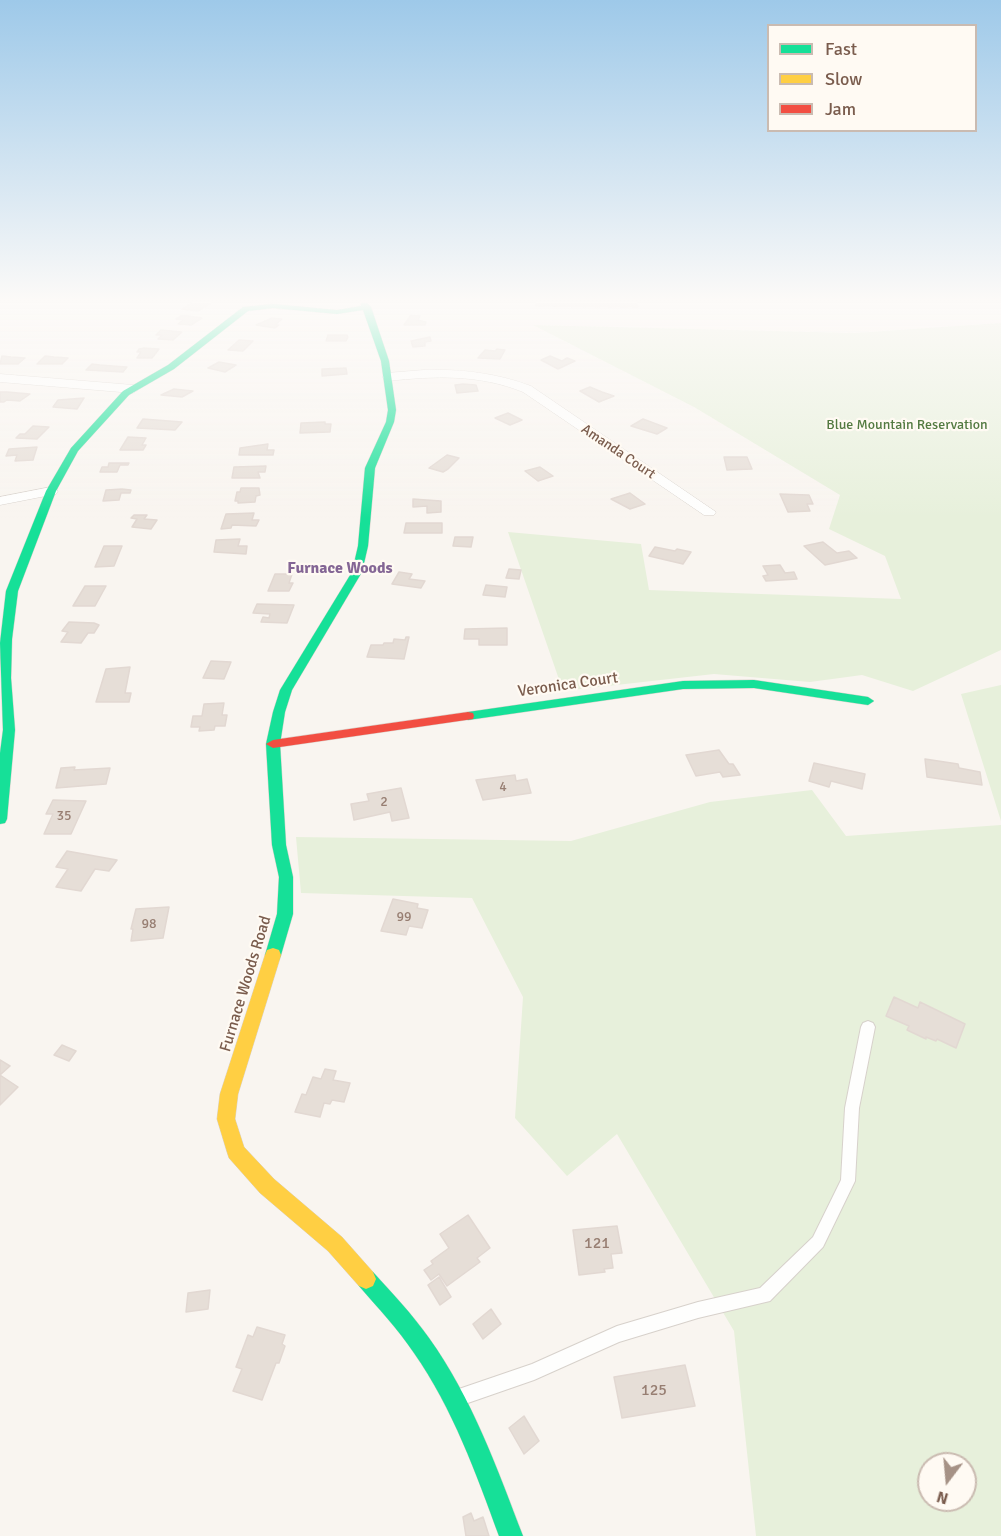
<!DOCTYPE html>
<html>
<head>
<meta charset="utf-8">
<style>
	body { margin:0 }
	#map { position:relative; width:1001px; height:1536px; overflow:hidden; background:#f9f5f0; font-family:Signika,sans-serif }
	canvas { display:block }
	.legend { position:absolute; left:767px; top:24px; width:210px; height:108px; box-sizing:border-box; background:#fffaf3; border:2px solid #cabbb1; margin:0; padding:8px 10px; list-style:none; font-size:18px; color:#7a5c4d }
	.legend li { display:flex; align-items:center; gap:12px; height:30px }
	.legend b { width:30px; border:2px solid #cabbb1 }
	.north { position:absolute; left:917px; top:1452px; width:60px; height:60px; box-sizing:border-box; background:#fffaf3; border:2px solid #cabbb1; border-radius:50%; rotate:196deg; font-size:16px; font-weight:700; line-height:24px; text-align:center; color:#7a5c4d }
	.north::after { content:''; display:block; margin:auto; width:21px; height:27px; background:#a69286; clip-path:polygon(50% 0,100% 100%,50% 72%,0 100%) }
</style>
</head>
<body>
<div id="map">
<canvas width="1001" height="1536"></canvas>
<ul class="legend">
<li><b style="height:8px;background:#16e098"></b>Fast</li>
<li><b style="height:8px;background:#ffcf43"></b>Slow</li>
<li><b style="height:8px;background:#f24e42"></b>Jam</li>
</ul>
<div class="north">N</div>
</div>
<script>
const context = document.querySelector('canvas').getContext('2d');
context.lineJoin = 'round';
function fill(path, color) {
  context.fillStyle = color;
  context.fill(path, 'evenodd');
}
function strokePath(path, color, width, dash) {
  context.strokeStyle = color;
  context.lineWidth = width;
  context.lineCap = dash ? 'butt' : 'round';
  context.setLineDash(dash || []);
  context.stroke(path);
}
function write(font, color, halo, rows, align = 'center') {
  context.font = font + ' Signika,sans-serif';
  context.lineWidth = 4.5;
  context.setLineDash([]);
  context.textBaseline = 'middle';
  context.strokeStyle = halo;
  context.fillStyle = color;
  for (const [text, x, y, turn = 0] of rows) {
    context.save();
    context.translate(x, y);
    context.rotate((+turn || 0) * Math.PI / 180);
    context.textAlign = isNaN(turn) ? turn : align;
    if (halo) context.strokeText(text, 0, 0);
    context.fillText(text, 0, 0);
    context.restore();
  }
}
const green = new Path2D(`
	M1001 323V650L913 691 862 675 810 682 714 674 563 691 508 532 641 544 649 590 901 599 885 556 829 529 840 495 694 407 533 325 854 333Z
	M1001 685V821L961 694Z
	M812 790 846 836 1001 825V1536H756L734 1331 617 1134 567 1176 515 1118 523 997 472 898 301 893 296 837 571 841 710 802ZM929 1464H965V1500H929Z`);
const building = new Path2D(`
	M192 303H211L198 311 182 309Z
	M536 303H636L638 307 536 306Z
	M411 315 420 316 418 320 426 322 425 325H404Z
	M181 316H188L202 318 191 325 178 324 183 320 176 319Z
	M272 318 282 319 275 325H279L275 328 256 325Z
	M161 330 182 332 173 340 158 339 162 335H156Z
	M328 335H347L348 337 346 341H326Z
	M430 337 431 341 425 342V346L413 347 411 341Z
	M239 340 253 341 243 351 228 350Z
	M144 348 159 349 152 358H137L141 352H137L139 349Z
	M497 349 505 350 500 359 478 358 485 350 495 351Z
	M2 356 11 357 25 358 18 364H0Z
	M45 356 54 357 68 358 62 364H37Z
	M550 356 562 361 567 358 575 361 558 369 541 360Z
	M219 362 236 365 225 372 208 368Z
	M92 364 100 365 127 367 123 372 86 370Z
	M346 368 347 374 322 376V369Z
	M463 384 476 385 478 391 457 393 455 385Z
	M590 387 602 392 614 396 599 402 580 391Z
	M174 389 193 391 182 397 161 395Z
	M0 392H7L30 394 20 401 7 400 4 402H0Z
	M84 398 77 409 53 407 58 400Z
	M508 413 522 420 510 425 495 418Z
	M143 419 182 422 175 430 137 428Z
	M643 419 667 428 657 434 631 426Z
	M325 422V424H331L330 432 300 433 301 423Z
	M33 426 49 427 37 439 16 438 20 434H25Z
	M128 437 146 438 142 445H146L143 450H120Z
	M268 444 267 450H274L273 455H239L240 448Z
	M37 447 33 460 15 461 17 455 6 456 9 449Z
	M447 455 459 458 448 469 443 472 429 468Z
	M724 457H747L752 469 727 470Z
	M109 463H129L128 465H120L117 472H100L102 467H108Z
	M266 466 265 472H258L260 478H232L234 467Z
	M540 467 553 476 538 481 525 471Z
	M241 488H259L260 495 256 496 255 502 238 503V501H235L237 492H240Z
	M122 489 131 490 130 493H121L119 500 103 501 106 490Z
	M630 493 645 504 630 509 611 499Z
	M780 494 809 495 813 504H807L810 511 788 512Z
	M413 499 441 501V512L427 513V506L413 507Z
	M254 513 252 520H259L256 526 232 525 231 528 221 529 226 514Z
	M134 515H147L144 519 157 520 151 529 132 527 137 519 131 518Z
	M406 523H442V533H404Z
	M455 537H473L471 547 453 546Z
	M240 539 238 546H247L246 554 214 552 216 540Z
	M823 542 837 553 849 551 857 558 825 565 804 546Z
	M104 546H122L114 566 95 567Z
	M655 547 675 551 677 549 691 552 683 564 649 556Z
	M780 565 785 573 794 572 797 579 766 581 763 576 768 575 763 566Z
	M509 569 521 570 519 579 506 578Z
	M399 572 412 574 409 579 425 581 421 588 392 584Z
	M275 574H292L289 583H293L289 591H268Z
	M486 585 507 587 505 597 483 595Z
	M85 586H106L95 606H73Z
	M257 604 294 605 287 623 261 622 263 617 269 618 270 614 253 613Z
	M69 622 94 623 99 625 94 633H88L81 643 61 642 68 632 62 631Z
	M507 628V645H479V639H464L465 629Z
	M406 637H409L404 659 367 657 371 645H383L384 643H393L394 639 405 640Z
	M211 661 231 662 224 679 203 678Z
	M130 667 125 693H131L129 702H96L106 669Z
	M224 703 222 715H227L225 726H215L214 730 199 731 200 727H191L193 716H202L204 704Z
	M719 750 729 764H733L740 775 723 777 720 772 696 776 686 755Z
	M925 759 958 764 959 768 980 772 982 785 927 777Z
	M814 763 865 774 862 789 831 781 829 787 809 781Z
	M75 767 74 770 110 768 106 784 56 788 61 768Z
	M515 775 516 781 527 779 531 793 483 800 476 780Z
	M401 788 409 818 392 821 390 812 354 820 351 804 369 801 367 794Z
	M53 800 86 801 71 834H44L53 814H46Z
	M67 851 117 860 109 871 95 869 81 891 56 887 68 869 56 867Z
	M393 899 418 904 417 908 428 910 422 928 409 926 406 935 381 931Z
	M169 907 163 938 131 941 133 929H131L136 909Z
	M894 997 918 1008 920 1002 965 1024 956 1048 937 1039 936 1041 926 1037V1039L907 1030 909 1026 886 1016Z
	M62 1045 76 1051 69 1061 54 1055Z
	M0 1060 10 1066 0 1075 18 1087 0 1105Z
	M325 1069 336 1071 333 1080 350 1083 344 1102 332 1100 330 1104 324 1103 320 1117 295 1112 302 1094 306 1095 313 1077 321 1079Z
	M468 1215 490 1248 477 1258 480 1262 447 1286 439 1274 431 1280 424 1270 433 1264 431 1261 449 1248 440 1234Z
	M617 1226 622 1253 611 1254 613 1268 604 1269 605 1272 579 1275 573 1230Z
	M439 1277 451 1297 440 1305 428 1285Z
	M210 1290 208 1309 186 1312 188 1293Z
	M491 1309 501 1324 483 1339 473 1324Z
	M257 1327 285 1335 282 1344 285 1346 279 1363H276L262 1400 233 1391 242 1369 236 1367 248 1335 253 1337Z
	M685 1365 695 1406 622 1418 614 1377Z
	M524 1416 539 1441 524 1454 509 1428Z
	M471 1513 474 1521 483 1517 489 1536H466L463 1517Z`);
const lane = new Path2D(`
	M868 1021 873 1023 875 1027 859 1108 855 1181 823 1247 770 1301 698 1318 619 1342 534 1380 462 1405 456 1402 453 1396 456 1390 532 1364 617 1326 698 1302 760 1288 813 1237 841 1180 845 1108 861 1027 863 1023Z`);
const street = new Path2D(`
	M424 370C462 369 496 373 531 386L716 512 714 515H704L523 392C478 374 435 376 388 381L382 377 388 373Z
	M0 374 133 385 139 389 133 393 0 382Z
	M51 487 58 491 56 494 0 505V497Z`);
const fast = new Path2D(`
	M361 303H367L371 307 389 361 396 410 394 422 375 468 368 546 362 572 292 690 285 712 280 744 286 845 293 877V914L281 955 279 960 273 962 267 960 265 955 277 914 279 877 272 845 266 744 273 712 280 690 352 572 358 546 365 468 386 422 388 410 381 361 363 310 337 314 273 308 248 311 174 369 129 395 78 451 56 491 18 591 12 639 11 678 15 730 7 819 5 823 0 824V753L3 730 0 643 6 591 46 491 71 448 123 391 168 365 243 307 273 304 337 310 361 306Z
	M754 680 868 697 874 701 868 705 754 688 683 689 468 720 462 716 468 712 683 681Z
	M366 1269 373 1272C393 1294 412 1314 429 1338 472 1398 497 1468 523 1536H499C476 1473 453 1409 414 1353 398 1329 378 1308 359 1286L356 1279 359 1272Z`);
const slow = new Path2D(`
	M273 948 279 950 281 955 238 1094 235 1119 244 1147 274 1179 342 1237 373 1272 376 1279 373 1286 366 1289 359 1286 328 1251 260 1193 229 1158 227 1152 217 1119 220 1094 265 955 267 950Z`);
const jam = new Path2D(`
	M468 712 473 713 474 716 473 719 273 748 266 744 273 740Z`);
const farParknames = [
	["Blue Mountain Reservation",907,425]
];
const farStreetnames = [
	["Amanda Court",618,452,34]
];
const numberNames = [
	["4",503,787],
	["2",384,802],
	["35",64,816],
	["99",404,917],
	["98",149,924]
];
const farQuarternames = [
	["Furnace Woods",340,569]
];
const streetNames = [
	["Veronica Court",568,685,-8],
	["Furnace Woods Road",246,984,-73]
];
const nearNumbernames = [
	["121",597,1244],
	["125",654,1391]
];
fill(green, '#e7f0db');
fill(building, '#e6ded7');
strokePath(building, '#e2d8d2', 1.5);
strokePath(lane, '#d7d1cb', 2);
strokePath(street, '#d7d1cb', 1);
strokePath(fast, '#d9d2cb', 1);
strokePath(slow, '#d9d2cb', 1);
strokePath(jam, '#d9d2cb', 1);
fill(lane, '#fefefd');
fill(street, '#fefefd');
fill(fast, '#16e098');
fill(slow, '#ffcf43');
fill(jam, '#f24e42');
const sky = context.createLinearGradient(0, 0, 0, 518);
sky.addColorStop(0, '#9ec9e9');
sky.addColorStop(0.58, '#fcfaf8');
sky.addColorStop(1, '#fcfaf800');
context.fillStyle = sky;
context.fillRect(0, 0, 1001, 518);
write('14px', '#537a41', '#fffaf3', farParknames);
write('14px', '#7a5c4d', '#fffaf3', farStreetnames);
write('14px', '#977e72', null, numberNames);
write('bold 16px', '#846695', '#fffaf3', farQuarternames);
write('16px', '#7a5c4d', '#fffaf3', streetNames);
write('16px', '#977e72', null, nearNumbernames);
</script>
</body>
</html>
